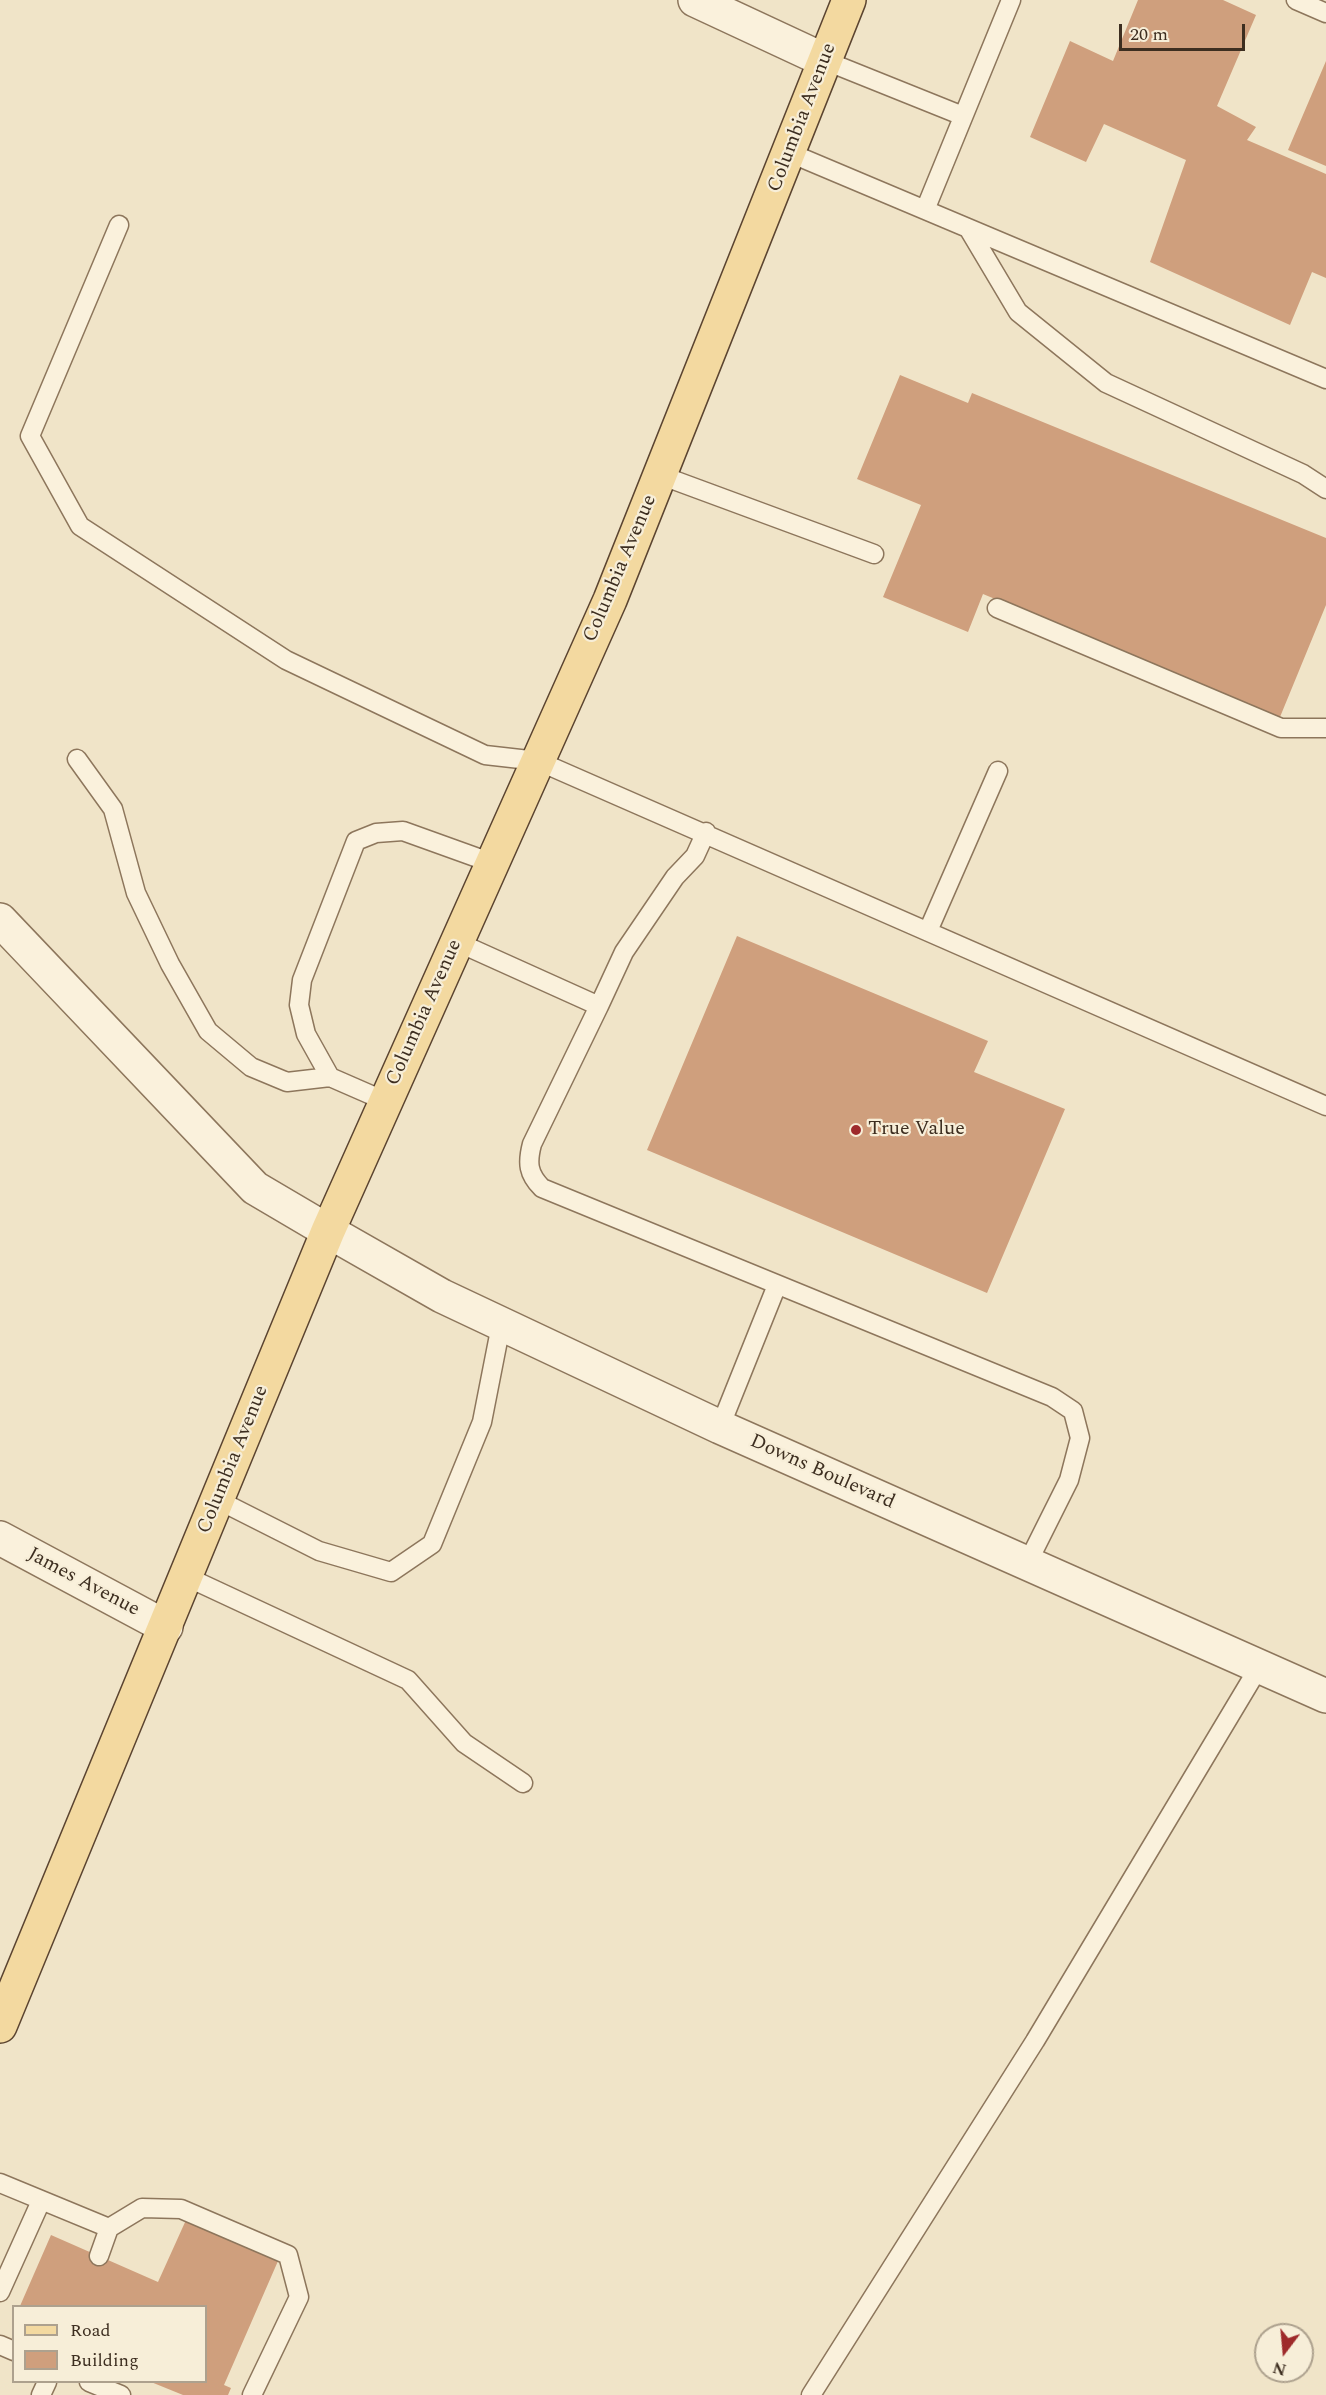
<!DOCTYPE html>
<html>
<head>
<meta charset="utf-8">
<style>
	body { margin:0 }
	#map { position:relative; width:1326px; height:2395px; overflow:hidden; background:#f0e4c8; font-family:Spectral,serif }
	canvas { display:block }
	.legend { position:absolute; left:12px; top:2305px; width:195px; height:78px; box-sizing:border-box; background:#f7eed8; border:2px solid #ada18e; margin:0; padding:8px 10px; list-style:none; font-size:18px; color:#3d2e20 }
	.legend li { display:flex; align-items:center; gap:12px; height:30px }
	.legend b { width:30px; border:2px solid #ada18e }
	.north { position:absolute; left:1254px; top:2323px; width:60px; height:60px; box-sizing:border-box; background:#f7eed8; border:2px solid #ada18e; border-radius:50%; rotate:196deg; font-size:16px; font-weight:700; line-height:24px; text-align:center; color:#3d2e20 }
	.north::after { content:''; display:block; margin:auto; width:21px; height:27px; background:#9e2a2b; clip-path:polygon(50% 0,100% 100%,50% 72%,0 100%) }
	.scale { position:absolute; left:1119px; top:24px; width:126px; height:27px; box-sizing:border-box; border:3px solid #3d2e20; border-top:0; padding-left:8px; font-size:18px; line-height:21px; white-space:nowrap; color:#3d2e20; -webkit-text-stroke:4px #f7eed8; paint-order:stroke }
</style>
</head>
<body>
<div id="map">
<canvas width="1326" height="2395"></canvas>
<ul class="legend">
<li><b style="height:8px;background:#f3d9a0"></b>Road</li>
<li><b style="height:16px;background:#cf9f7d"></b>Building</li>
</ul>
<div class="north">N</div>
<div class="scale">20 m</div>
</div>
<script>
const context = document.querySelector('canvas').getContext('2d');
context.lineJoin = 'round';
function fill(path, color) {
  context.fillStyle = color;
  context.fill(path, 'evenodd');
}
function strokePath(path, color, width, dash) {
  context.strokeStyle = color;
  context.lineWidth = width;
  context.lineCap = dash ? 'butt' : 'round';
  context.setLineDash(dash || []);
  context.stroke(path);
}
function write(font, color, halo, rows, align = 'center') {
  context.font = font + ' Spectral,serif';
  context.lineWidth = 4.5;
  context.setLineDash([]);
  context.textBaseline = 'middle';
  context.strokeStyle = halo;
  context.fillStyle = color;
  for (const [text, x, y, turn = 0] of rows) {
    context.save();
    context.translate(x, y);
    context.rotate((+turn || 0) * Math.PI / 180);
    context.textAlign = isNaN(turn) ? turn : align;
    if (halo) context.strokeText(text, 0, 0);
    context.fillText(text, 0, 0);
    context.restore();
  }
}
const building = new Path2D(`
	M1138 0H1223L1256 15 1217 106 1256 127 1247 140 1326 174V278L1312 272 1290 325 1150 262 1186 160 1104 124 1086 162 1030 137 1070 41 1113 61Z
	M1326 61V166L1288 150Z
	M900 375 968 403 972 393 1326 538V605L1280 717 983 594 968 632 883 597 921 505 857 479Z
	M737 936 988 1041 974 1072 1065 1109 987 1293 647 1150Z
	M186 2220 278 2261 224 2385 231 2388 228 2395H183L151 2382H206V2306H20L51 2235 158 2282Z`);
const service = new Path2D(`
	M1296 0 1326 13
	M826 61 963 116
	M790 153 1326 379
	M925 210 1011 0
	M119 225 30 436 80 526 286 660 485 755 538 761 1326 1106
	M968 228 1018 312 1106 383 1303 474 1326 489
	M660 475 874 554
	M997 608 1281 728H1326
	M77 759 113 809 136 893 170 964 208 1031 251 1067 287 1082 330 1077 385 1101
	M928 931 998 771
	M457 942 599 1006 532 1144C527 1163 528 1174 542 1188L1052 1397 1073 1411 1080 1438 1069 1480 1027 1564
	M599 1006 624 952 675 877 695 856 706 832
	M330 1077 306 1034 299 1005 302 980 356 841 376 833 403 831 492 863
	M720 1427 777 1285
	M218 1500 319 1551 391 1572 432 1544 482 1422 501 1325
	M187 1577 408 1680 464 1743 523 1783
	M0 2183 109 2228
	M99 2256 109 2228 142 2208 181 2209 288 2255 299 2297 252 2395
	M0 2292 41 2201
	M0 2345 14 2351
	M89 2382 121 2395
	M41 2395 47 2382
	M811 2395 1035 2041 1259 1667`);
const minor = new Path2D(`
	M695 0 826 61
	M0 1538 166 1627`);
const tertiary = new Path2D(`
	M0 920 255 1188 328 1231 442 1296 720 1427 1326 1696`);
const primary = new Path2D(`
	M0 2026 328 1231 610 600 849 0`);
const markers = [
	[856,1130,6,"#9e2a2b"]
];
const streetNames = [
	["Columbia Avenue",803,118,-69],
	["Columbia Avenue",621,569,-67],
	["Columbia Avenue",425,1013,-66],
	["Columbia Avenue",234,1460,-68],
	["Downs Boulevard",822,1473,24],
	["James Avenue",83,1583,28]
];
const poiNames = [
	["True Value",868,1130]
];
fill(building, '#cf9f7d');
strokePath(service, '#8d765c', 21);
strokePath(minor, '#8d765c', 36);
strokePath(tertiary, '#8d765c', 36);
strokePath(primary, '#5b4430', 36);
strokePath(service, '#faf1dc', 18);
strokePath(minor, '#faf1dc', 33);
strokePath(tertiary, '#faf1dc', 33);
strokePath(primary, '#f3d9a0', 33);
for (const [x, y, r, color] of markers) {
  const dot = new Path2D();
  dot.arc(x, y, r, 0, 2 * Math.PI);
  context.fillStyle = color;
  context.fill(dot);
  strokePath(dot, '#f7eed8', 2);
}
write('20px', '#3d2e20', '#f7eed8', streetNames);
write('20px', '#3d2e20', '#f7eed8', poiNames, 'left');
</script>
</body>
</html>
